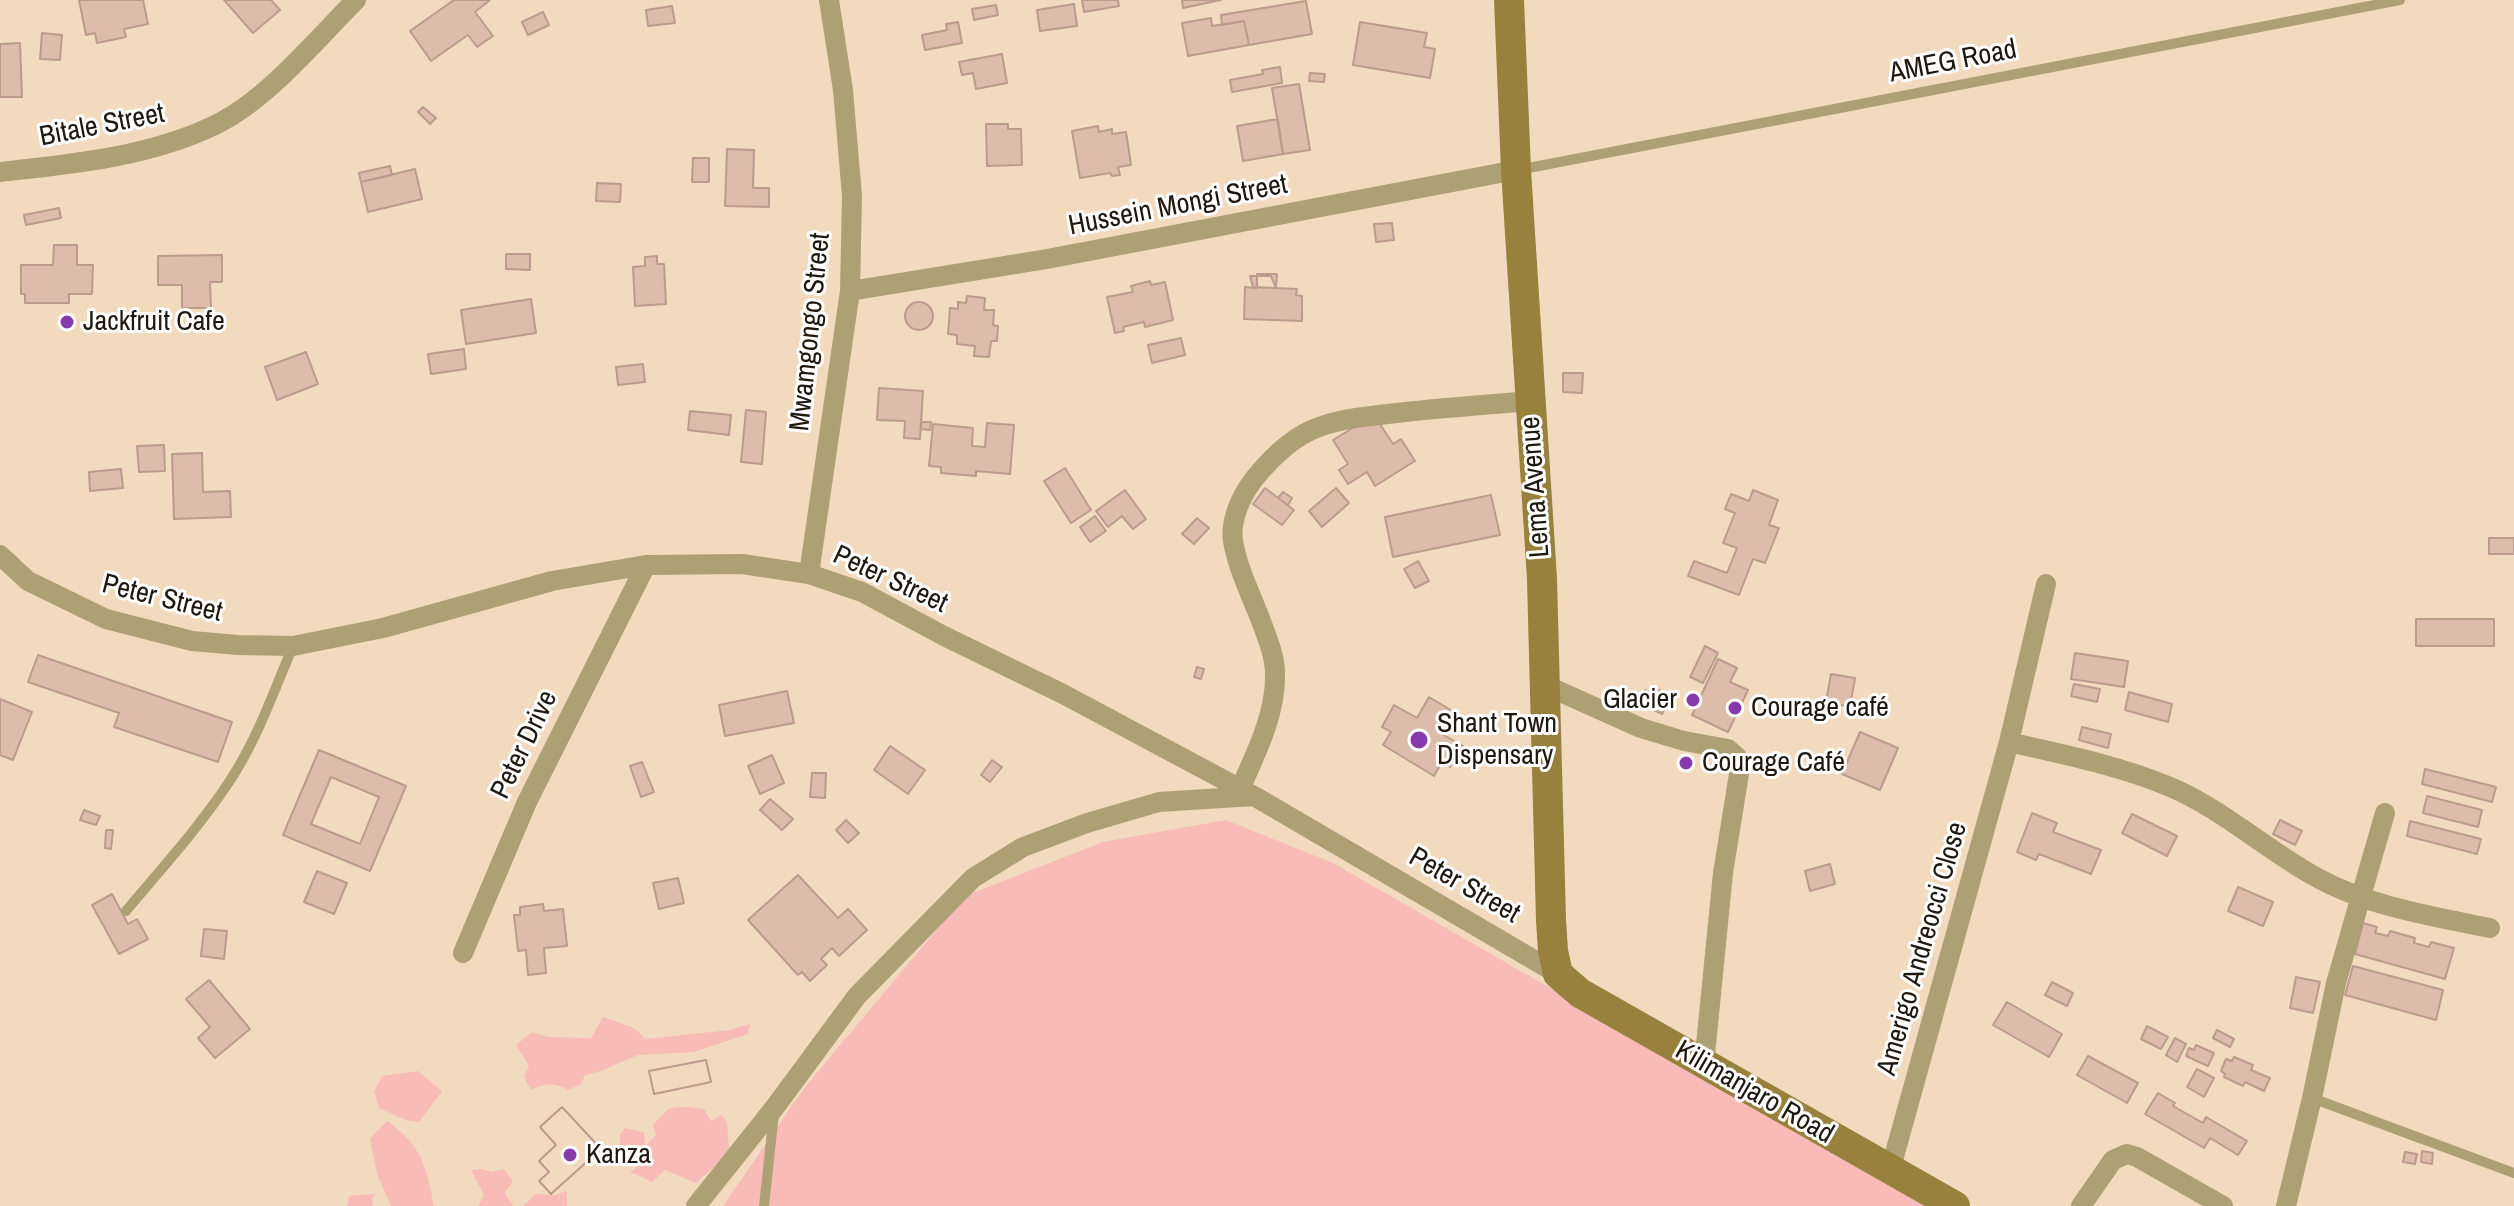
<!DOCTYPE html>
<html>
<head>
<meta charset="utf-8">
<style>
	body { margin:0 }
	canvas { display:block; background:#f2dabf }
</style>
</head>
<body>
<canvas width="2514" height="1206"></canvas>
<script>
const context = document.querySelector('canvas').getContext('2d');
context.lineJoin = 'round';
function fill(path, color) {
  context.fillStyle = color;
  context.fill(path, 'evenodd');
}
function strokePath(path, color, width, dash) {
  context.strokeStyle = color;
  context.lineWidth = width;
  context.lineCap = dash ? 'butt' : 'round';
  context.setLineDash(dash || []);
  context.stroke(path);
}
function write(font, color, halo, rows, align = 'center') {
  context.font = font + ' "Archivo Narrow",sans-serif';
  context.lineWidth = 6;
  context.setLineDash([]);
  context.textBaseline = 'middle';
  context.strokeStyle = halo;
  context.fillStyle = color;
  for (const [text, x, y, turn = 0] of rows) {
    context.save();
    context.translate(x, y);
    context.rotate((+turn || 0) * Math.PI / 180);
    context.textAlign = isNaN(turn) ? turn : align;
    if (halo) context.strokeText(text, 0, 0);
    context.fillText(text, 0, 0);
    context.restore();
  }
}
const green = new Path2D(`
	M1226 820 1333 863 1929 1206H723L805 1087 965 896 1103 842Z
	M603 1017 634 1028 646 1039 730 1030 750 1024 748 1034 694 1052 638 1055 601 1071 585 1075 581 1084 568 1090C553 1082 546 1083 531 1090L524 1077 529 1066 516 1045 532 1032 548 1037 591 1038Z
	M418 1071 442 1091 419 1122 406 1120 379 1108 374 1092 382 1076Z
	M688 1107 704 1109 711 1121 722 1115 727 1122 729 1148 714 1167 696 1183 665 1170 652 1182 630 1172 640 1165 644 1151 629 1152 620 1146V1135L625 1128 644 1132 645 1147 656 1135 653 1125 669 1108Z
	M387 1121C422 1146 426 1165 434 1206H391L377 1174 370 1139Z
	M481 1169 491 1172 504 1169 513 1181 505 1193 513 1206H478L484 1195 471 1170Z
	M567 1191V1206H523L535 1194 555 1195Z
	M376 1194 372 1199 373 1206H347L349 1196Z`);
const building = new Path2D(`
	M79 0H143L148 24 124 29 126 37 97 43 95 33 86 35Z
	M224 0H271L280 10 253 33Z
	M454 0H490L475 12 493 36 477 47 468 35 431 61 410 31Z
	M1082 0H1118L1119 6 1084 12Z
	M1182 0H1221L1183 8Z
	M1306 1 1312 34 1249 45 1244 21 1222 25 1221 15Z
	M1074 4 1077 26 1040 31 1037 10Z
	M996 5 998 15 974 20 972 9Z
	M672 6 675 23 648 26 646 10Z
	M543 12 549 25 528 35 522 22Z
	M1211 18 1212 26 1244 21 1249 45 1188 56 1182 23Z
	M958 22 962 43 925 50 922 35 947 30 946 24Z
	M1360 22 1427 33 1424 47 1435 49 1430 78 1353 65Z
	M42 33 62 35 60 60 40 59Z
	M20 43 22 97H0V44Z
	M1002 54 1007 83 976 89 973 73 962 75 959 62Z
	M1280 67 1282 83 1232 92 1230 80 1263 74 1262 70Z
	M1310 73 1325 74 1324 82 1309 81Z
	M1299 84 1310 150 1283 154 1272 88Z
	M423 107 436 118 430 124 418 112Z
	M1278 119 1283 154 1243 161 1237 126Z
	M986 124H1008V129H1021L1022 165 987 166Z
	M1098 126 1099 132 1112 129V134L1126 132 1131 165 1118 167 1120 175 1112 176 1110 173 1080 178 1072 131Z
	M727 149 754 150 753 188H769V207L725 206Z
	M693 158H709V182H692Z
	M390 166 392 175 361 182 359 173Z
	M415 169 422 199 368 212 361 182Z
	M1241 182 1242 191 1228 192 1227 183Z
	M597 183 621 184 620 202 596 201Z
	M59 208 61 218 26 225 24 215Z
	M1392 223 1394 240 1376 242 1374 224Z
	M54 245H77V265H93L92 294H69V303H25V294H21V265H53Z
	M506 254H530V270L506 269Z
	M222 255V282H210L211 308H182V285H158V256Z
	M657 256V264H664L666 304 635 306 633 267 645 266V257Z
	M1257 274H1277L1276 288 1297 289 1296 295 1302 296V321L1244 319 1245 287 1257 288Z
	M1250 276H1271L1276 288 1253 287Z
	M1150 281 1151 285 1165 282 1173 320 1145 327 1144 322 1123 327 1124 331 1115 333 1107 297 1133 292 1131 286Z
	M967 296 985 298 984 310H994L993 325 998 326 997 341H991L989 357 974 356 975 346 957 344V335L948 334 950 308 958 309V302L966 303Z
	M531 299 536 333 466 344 461 310Z
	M905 316a14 14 0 1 1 28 0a14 14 0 1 1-28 0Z
	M1181 338 1185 355 1152 363 1148 345Z
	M464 349 466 369 431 374 428 354Z
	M306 352 318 384 277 400 265 367Z
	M643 364 645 382 618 385 616 367Z
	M1563 373H1583L1582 393 1563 392Z
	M879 388 923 391 920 439 904 438 905 421 877 420Z
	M746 410 766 412 762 464 741 462Z
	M690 411 731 415 729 435 688 430Z
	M1374 415 1393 444 1401 439 1415 461 1375 486 1367 472 1348 484 1339 470 1348 464 1333 440Z
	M921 422H931L930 430 921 429Z
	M987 423 1014 425 1010 474 976 471V476L941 473V467L929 466 933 424 973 428 972 446 985 447Z
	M164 445 165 471 139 472 137 446Z
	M202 453 203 492 230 491 231 517 174 519 172 454Z
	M1065 468 1091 510 1071 523 1044 481Z
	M121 469 123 488 90 491 89 472Z
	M1265 488 1294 510 1282 525 1253 504Z
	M1336 488 1349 503 1322 527 1309 511Z
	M1125 490 1146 519 1133 529 1122 516 1108 527 1096 511Z
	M1753 490 1778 500 1769 525 1779 528 1765 563 1753 559 1739 595 1688 576 1694 561 1727 573 1737 548 1723 543 1735 513 1725 509 1731 494 1749 501Z
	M1283 492 1292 498 1288 505 1278 498Z
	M1491 495 1500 535 1393 557 1385 517Z
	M1095 516 1106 531 1090 542 1080 527Z
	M1197 518 1209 528 1194 544 1182 534Z
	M2489 538H2514V554H2489Z
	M1418 561 1429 581 1415 588 1404 569Z
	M2416 619H2494V646H2416Z
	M1705 646 1718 653 1703 683 1690 677Z
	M2075 653 2128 661 2124 687 2071 679Z
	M38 655 232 722 218 762 114 727 119 713 28 682Z
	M1718 659 1737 668 1730 682 1748 690 1728 732 1692 715Z
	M1197 667 1204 669 1201 679 1194 677Z
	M1831 674 1855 678 1850 707 1826 702Z
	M2074 684 2100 689 2097 702 2071 696Z
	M1645 690 1656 696 1659 690 1671 696 1662 714 1638 702Z
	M787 691 794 723 725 736 719 705Z
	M2129 692 2172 704 2168 722 2125 710Z
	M1429 697 1454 712 1442 734 1463 746 1450 767 1442 762 1434 776 1383 745 1391 732 1382 727 1394 705 1417 718Z
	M0 699 32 712 13 760 0 755Z
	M2082 727 2111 734 2108 748 2079 740Z
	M1860 732 1898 748 1880 790 1842 774Z
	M890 746 925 770 908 794 874 770Z
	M319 750 406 786 370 871 283 835ZM331 777 379 797 360 844 311 824Z
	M772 755 784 783 760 794 748 766Z
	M992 760 1002 767 990 782 981 775Z
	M642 762 654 792 641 797 630 766Z
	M2425 769 2496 787 2492 802 2422 784Z
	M812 773H826L825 798 810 797Z
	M2427 796 2482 810 2478 827 2423 813Z
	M770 799 793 819 782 830 760 810Z
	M84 810 100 816 96 825 80 820Z
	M2032 813 2057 823 2053 832 2101 850 2091 874 2039 854 2036 860 2017 852Z
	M2132 814 2177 836 2167 856 2122 833Z
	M846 820 859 833 848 843 836 830Z
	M2280 820 2302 831 2295 845 2273 834Z
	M2410 821 2481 839 2477 854 2407 836Z
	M106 830H113L111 849 105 848Z
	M1830 864 1835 884 1810 891 1805 871Z
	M317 871 347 883 334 914 304 902Z
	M798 875 838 918 848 909 867 930 839 956 832 948 821 959 827 965 810 981 802 972 798 975 748 920Z
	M678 878 684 903 659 909 653 883Z
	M2238 887 2273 902 2263 926 2228 911Z
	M112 894 128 924 137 919 148 939 119 954 92 905Z
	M543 904 544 911 563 909 567 946 544 948 546 973 528 975 526 950 518 951 514 915H520V907Z
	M2363 923 2377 927 2375 933 2388 936 2390 931 2415 938 2414 943 2429 947 2431 942 2454 948 2445 979 2355 954Z
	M204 929 227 931 224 959 201 956Z
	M2353 966 2443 990 2436 1020 2345 995Z
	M2296 977 2320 982 2313 1013 2290 1008Z
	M209 980 250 1029 215 1058 198 1038 210 1027 186 999Z
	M2052 982 2073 993 2067 1006 2045 995Z
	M2007 1002 2062 1034 2049 1057 1993 1025Z
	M2147 1026 2168 1037 2161 1049 2141 1039Z
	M2217 1030 2234 1039 2230 1047 2213 1038Z
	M2175 1038 2186 1044 2177 1062 2166 1055Z
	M2196 1045 2214 1053 2208 1066 2186 1056 2189 1048 2194 1050Z
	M2088 1056 2138 1083 2127 1103 2077 1075Z
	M2234 1057 2253 1065 2251 1070 2270 1078 2264 1091 2245 1082 2243 1086 2224 1077 2225 1074 2221 1071 2226 1059 2232 1061Z
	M706 1060 711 1082 654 1094 649 1071Z
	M706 1060 711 1082 654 1094 649 1071Z
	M2197 1069 2214 1078 2204 1097 2187 1087Z
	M2158 1093 2175 1103 2173 1106 2203 1123 2206 1117 2247 1141 2238 1155 2210 1138 2204 1148 2145 1114Z
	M562 1107 601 1149 551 1194 539 1181 549 1172 539 1161 556 1145 540 1127Z
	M562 1107 601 1149 551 1194 539 1181 549 1172 539 1161 556 1145 540 1127Z
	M2422 1151 2433 1153 2432 1164 2421 1162Z
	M2405 1152 2417 1154 2415 1164 2403 1162Z`);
const service = new Path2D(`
	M1518 170 2400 0
	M126 911C160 870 197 830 227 785 256 743 273 693 293 646
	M2312 1098 2514 1173
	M764 1206 774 1113`);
const minor = new Path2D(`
	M0 172C72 164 149 157 215 125 266 101 316 40 356 0
	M850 291 1047 259 1516 170
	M0 555 28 581 106 619 192 641 238 645 293 646 383 628 552 581 646 565 742 564 809 574 862 592 944 636 1063 694 1254 796 1558 974
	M809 574 850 291 852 196 843 90 829 0
	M1545 685 1641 728 1684 741 1728 749 1737 757 1739 774 1723 873 1704 1065
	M2009 742C2062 754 2117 765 2168 786 2221 808 2264 848 2314 876 2367 906 2430 916 2490 928
	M1240 789C1256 753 1276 714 1275 674 1275 656 1267 637 1261 621 1251 594 1238 570 1233 541 1230 520 1241 496 1254 479 1271 458 1293 436 1319 427 1343 418 1371 416 1397 413 1441 408 1485 405 1530 401
	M463 953 527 802 646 565
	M1890 1171 2009 742 2046 584
	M696 1206 775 1107 857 996 973 878 1023 847 1087 823 1159 802 1254 796
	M2081 1206 2113 1160 2127 1154 2137 1157 2223 1206
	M2286 1206 2312 1098 2336 983 2385 813`);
const secondary = new Path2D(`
	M1509 0 1516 170 1542 579 1551 920 1553 951 1558 974 1580 993 1955 1206`);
const markers = [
	[67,322,8,"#873aab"],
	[1693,700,8,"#873aab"],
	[1735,708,8,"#873aab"],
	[1419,740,10,"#873aab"],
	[1686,763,8,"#873aab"],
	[570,1155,8,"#873aab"]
];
const streetNames = [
	["AMEG Road",1953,62,-11],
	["Bitale Street",102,126,-11],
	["Hussein Mongi Street",1178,206,-11],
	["Mwamgongo Street",811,332,-84],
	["Lema Avenue",1536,487,-94],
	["Peter Street",890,580,25],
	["Peter Street",162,599,14],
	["Peter Drive",525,745,-64],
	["Peter Street",1464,886,30],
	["Amerigo Andreocci Close",1923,949,-74],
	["Kilimanjaro Road",1754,1093,30]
];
const poiNames = [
	["Jackfruit Cafe",83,322],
	["Glacier",1677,700,"right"],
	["Courage café",1751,708],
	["Shant Town",1437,724],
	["Dispensary",1437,756],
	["Courage Café",1702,763],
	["Kanza",586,1155]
];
fill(green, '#f8bbb7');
fill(building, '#debcac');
strokePath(building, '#bc9b8d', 2);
strokePath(service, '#aea075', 10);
strokePath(minor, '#aea075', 20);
strokePath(secondary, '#97813c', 30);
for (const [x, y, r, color] of markers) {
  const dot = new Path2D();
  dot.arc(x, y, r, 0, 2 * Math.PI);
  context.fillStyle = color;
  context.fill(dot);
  strokePath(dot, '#fff', 3);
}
write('28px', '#20180e', '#fff', streetNames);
write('28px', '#20180e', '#fff', poiNames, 'left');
</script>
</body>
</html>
